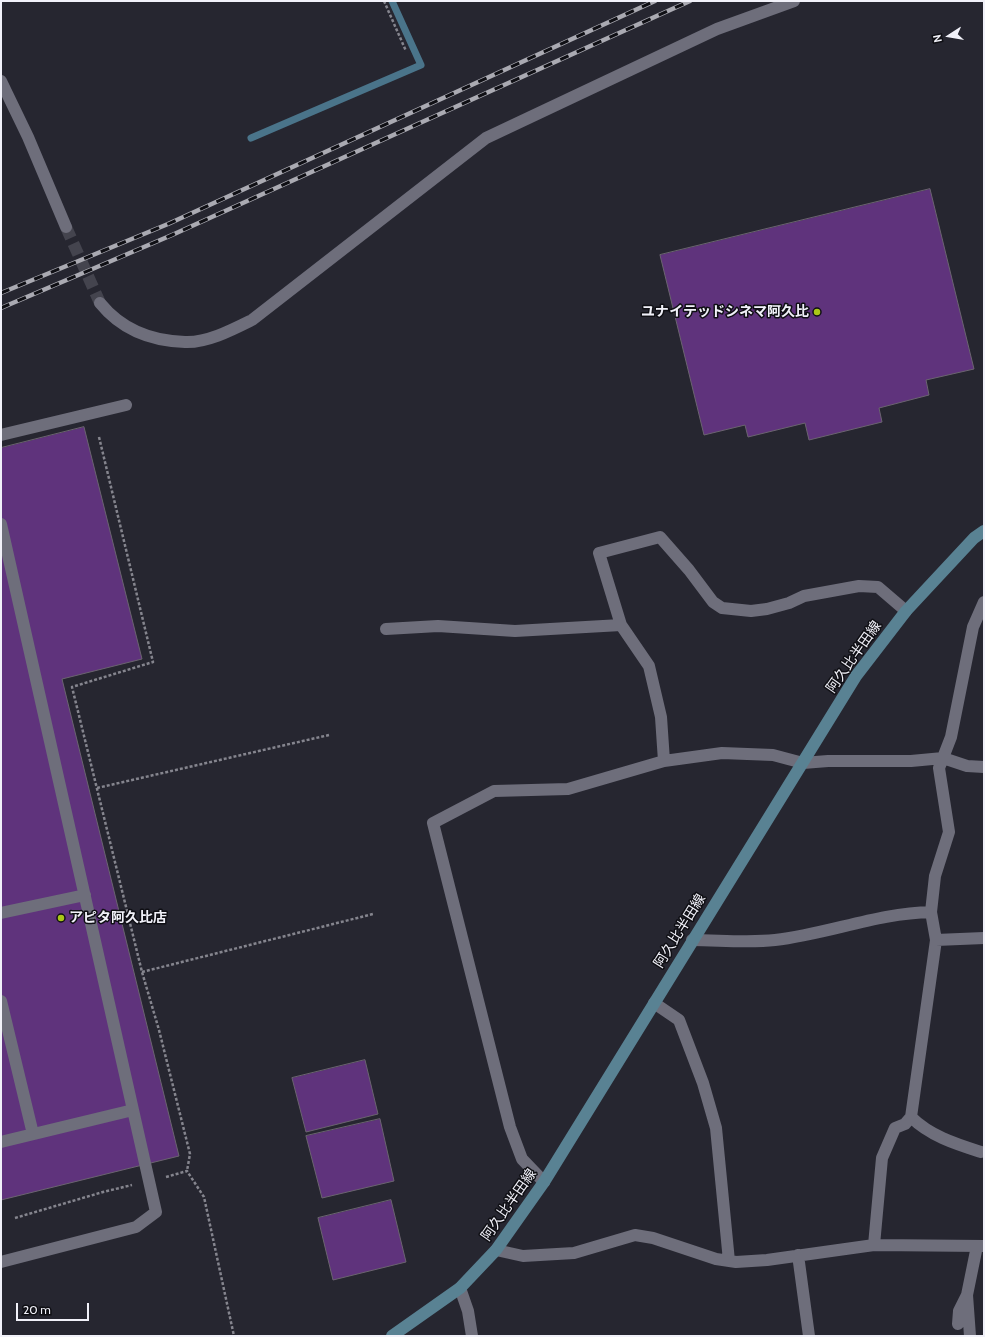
<!DOCTYPE html>
<html>
<head>
<meta charset="utf-8">
<style>
	body { margin:0 }
	#map { position:relative; width:985px; height:1337px; overflow:hidden; background:#262630; font-family:Cabin,sans-serif }
	canvas { display:block }
	.frame { position:absolute; inset:0; border:2px solid #f1f1f9; pointer-events:none }
	.north { position:absolute; left:929px; top:16px; width:40px; height:40px; -webkit-text-stroke:3px #0f0f14; paint-order:stroke; rotate:258deg; font-size:11px; font-weight:700; line-height:16px; text-align:center; color:#f1f1f9 }
	.north::after { content:''; display:block; margin:auto; width:14px; height:18px; background:#f1f1f9; clip-path:polygon(50% 0,100% 100%,50% 72%,0 100%) }
	.scale { position:absolute; left:16px; top:1303px; width:73px; height:18px; box-sizing:border-box; border:2px solid #f1f1f9; border-top:0; padding-left:5px; font-size:12px; line-height:14px; white-space:nowrap; color:#f1f1f9; -webkit-text-stroke:3px #0f0f14; paint-order:stroke }
</style>
</head>
<body>
<div id="map">
<canvas width="985" height="1337"></canvas>
<div class="frame"></div>
<div class="north">N</div>
<div class="scale">20 m</div>
</div>
<script>
const context = document.querySelector('canvas').getContext('2d');
context.lineJoin = 'round';
function strokePath(path, color, width, dash) {
  context.strokeStyle = color;
  context.lineWidth = width;
  context.lineCap = dash ? 'butt' : 'round';
  context.setLineDash(dash || []);
  context.stroke(path);
}
function fill(path, color) {
  context.fillStyle = color;
  context.fill(path, 'evenodd');
}
function write(font, color, halo, rows, align = 'center') {
  context.font = font + ' Cabin,"Noto Sans JP",sans-serif';
  context.lineWidth = 3;
  context.setLineDash([]);
  context.textBaseline = 'middle';
  context.strokeStyle = halo;
  context.fillStyle = color;
  for (const [text, x, y, turn = 0] of rows) {
    context.save();
    context.translate(x, y);
    context.rotate((+turn || 0) * Math.PI / 180);
    context.textAlign = isNaN(turn) ? turn : align;
    if (halo) context.strokeText(text, 0, 0);
    context.fillText(text, 0, 0);
    context.restore();
  }
}
const stream = new Path2D(`
	M251 138 421 65 392 1`);
const building = new Path2D(`
	M930 189 974 369 926 380 929 395 879 408 882 422 809 440 805 423 748 437 745 425 704 435 660 255Z
	M84 427 142 659 62 679 179 1156 1 1200V448Z
	M365 1060 378 1114 306 1132 292 1078Z
	M380 1119 394 1181 322 1198 306 1136Z
	M391 1200 406 1262 333 1280 318 1218Z`);
const minorTunnel = new Path2D(`
	M66 227 100 303`);
const path = new Path2D(`
	M384 1 406 51
	M99 437 153 662 72 687 142 972 159 1030 190 1154 187 1171
	M97 788 329 735
	M142 972 373 914
	M166 1177 187 1171 204 1197 234 1336
	M15 1218 103 1192 132 1185`);
const service = new Path2D(`
	M1 435 126 405
	M1 524 156 1212 136 1227 1 1262
	M1 913 85 895
	M1 1001 33 1134
	M1 1142 133 1110
	M967 1295 970 1336
	M958 1324 959 1311 967 1295 977 1246`);
const minor = new Path2D(`
	M1 81 28 137 66 227
	M100 303C121 329 151 341 185 342 207 343 232 330 252 320L486 138 717 29 794 1
	M386 629 438 626 515 631 621 625
	M664 761 661 717 649 666 621 625 599 553 660 537 689 570 713 602 722 608 751 611 767 609 789 603 804 596 859 586 878 587 906 611
	M692 940C718 940 749 943 775 940 828 934 878 913 931 912
	M936 940 984 938
	M654 1003 679 1020 703 1083 716 1128 729 1261
	M911 1117C930 1136 956 1144 981 1152
	M544 1182 522 1159 510 1127 433 823 494 791 568 789 664 761 722 753 773 755 803 763 828 761H911L943 758 967 766 984 767
	M874 1245 882 1158 895 1128 905 1124 911 1117 936 940 931 912 935 876 949 832 939 768 951 737 973 627 984 602
	M496 1250 523 1256 574 1253 635 1235 653 1238 716 1259 736 1262 767 1260 874 1245 984 1246
	M798 1255 809 1336
	M460 1288 468 1311 472 1336`);
const secondary = new Path2D(`
	M392 1336 460 1288 496 1250 544 1182 856 676 906 611 974 538 984 531`);
const rail = new Path2D(`
	M1 293 168 224 655 1
	M1 308 172 235 690 1`);
const markers = [
	[817,312,4,"#aac717"],
	[61,918,4,"#aac717"]
];
const poiNames = [
	["ユナイテッドシネマ阿久比",809,312],
	["アピタ阿久比店",69,918,"left"]
];
const streetNames = [
	["阿久比半田線",854,657,-55],
	["阿久比半田線",680,931,-58],
	["阿久比半田線",509,1205,-55]
];
strokePath(stream, '#4a748a', 7);
fill(building, '#5f337c');
strokePath(building, '#6b6470', 1);
strokePath(minorTunnel, '#44444e', 12, [12, 6]);
strokePath(path, '#85858e', 2.5, [3, 2]);
strokePath(service, '#6e6e7b', 12);
strokePath(minor, '#6e6e7b', 12);
strokePath(secondary, '#598293', 12);
strokePath(rail, '#aaaab2', 4.5);
strokePath(rail, '#0f0f14', 3, [9]);
for (const [x, y, r, color] of markers) {
  const dot = new Path2D();
  dot.arc(x, y, r, 0, 2 * Math.PI);
  context.fillStyle = color;
  context.fill(dot);
  strokePath(dot, '#0f0f14', 1.5);
}
write('bold 14px', '#f1f1f9', '#0f0f14', poiNames, 'right');
write('14px', '#f1f1f9', '#0f0f14', streetNames);
</script>
</body>
</html>
